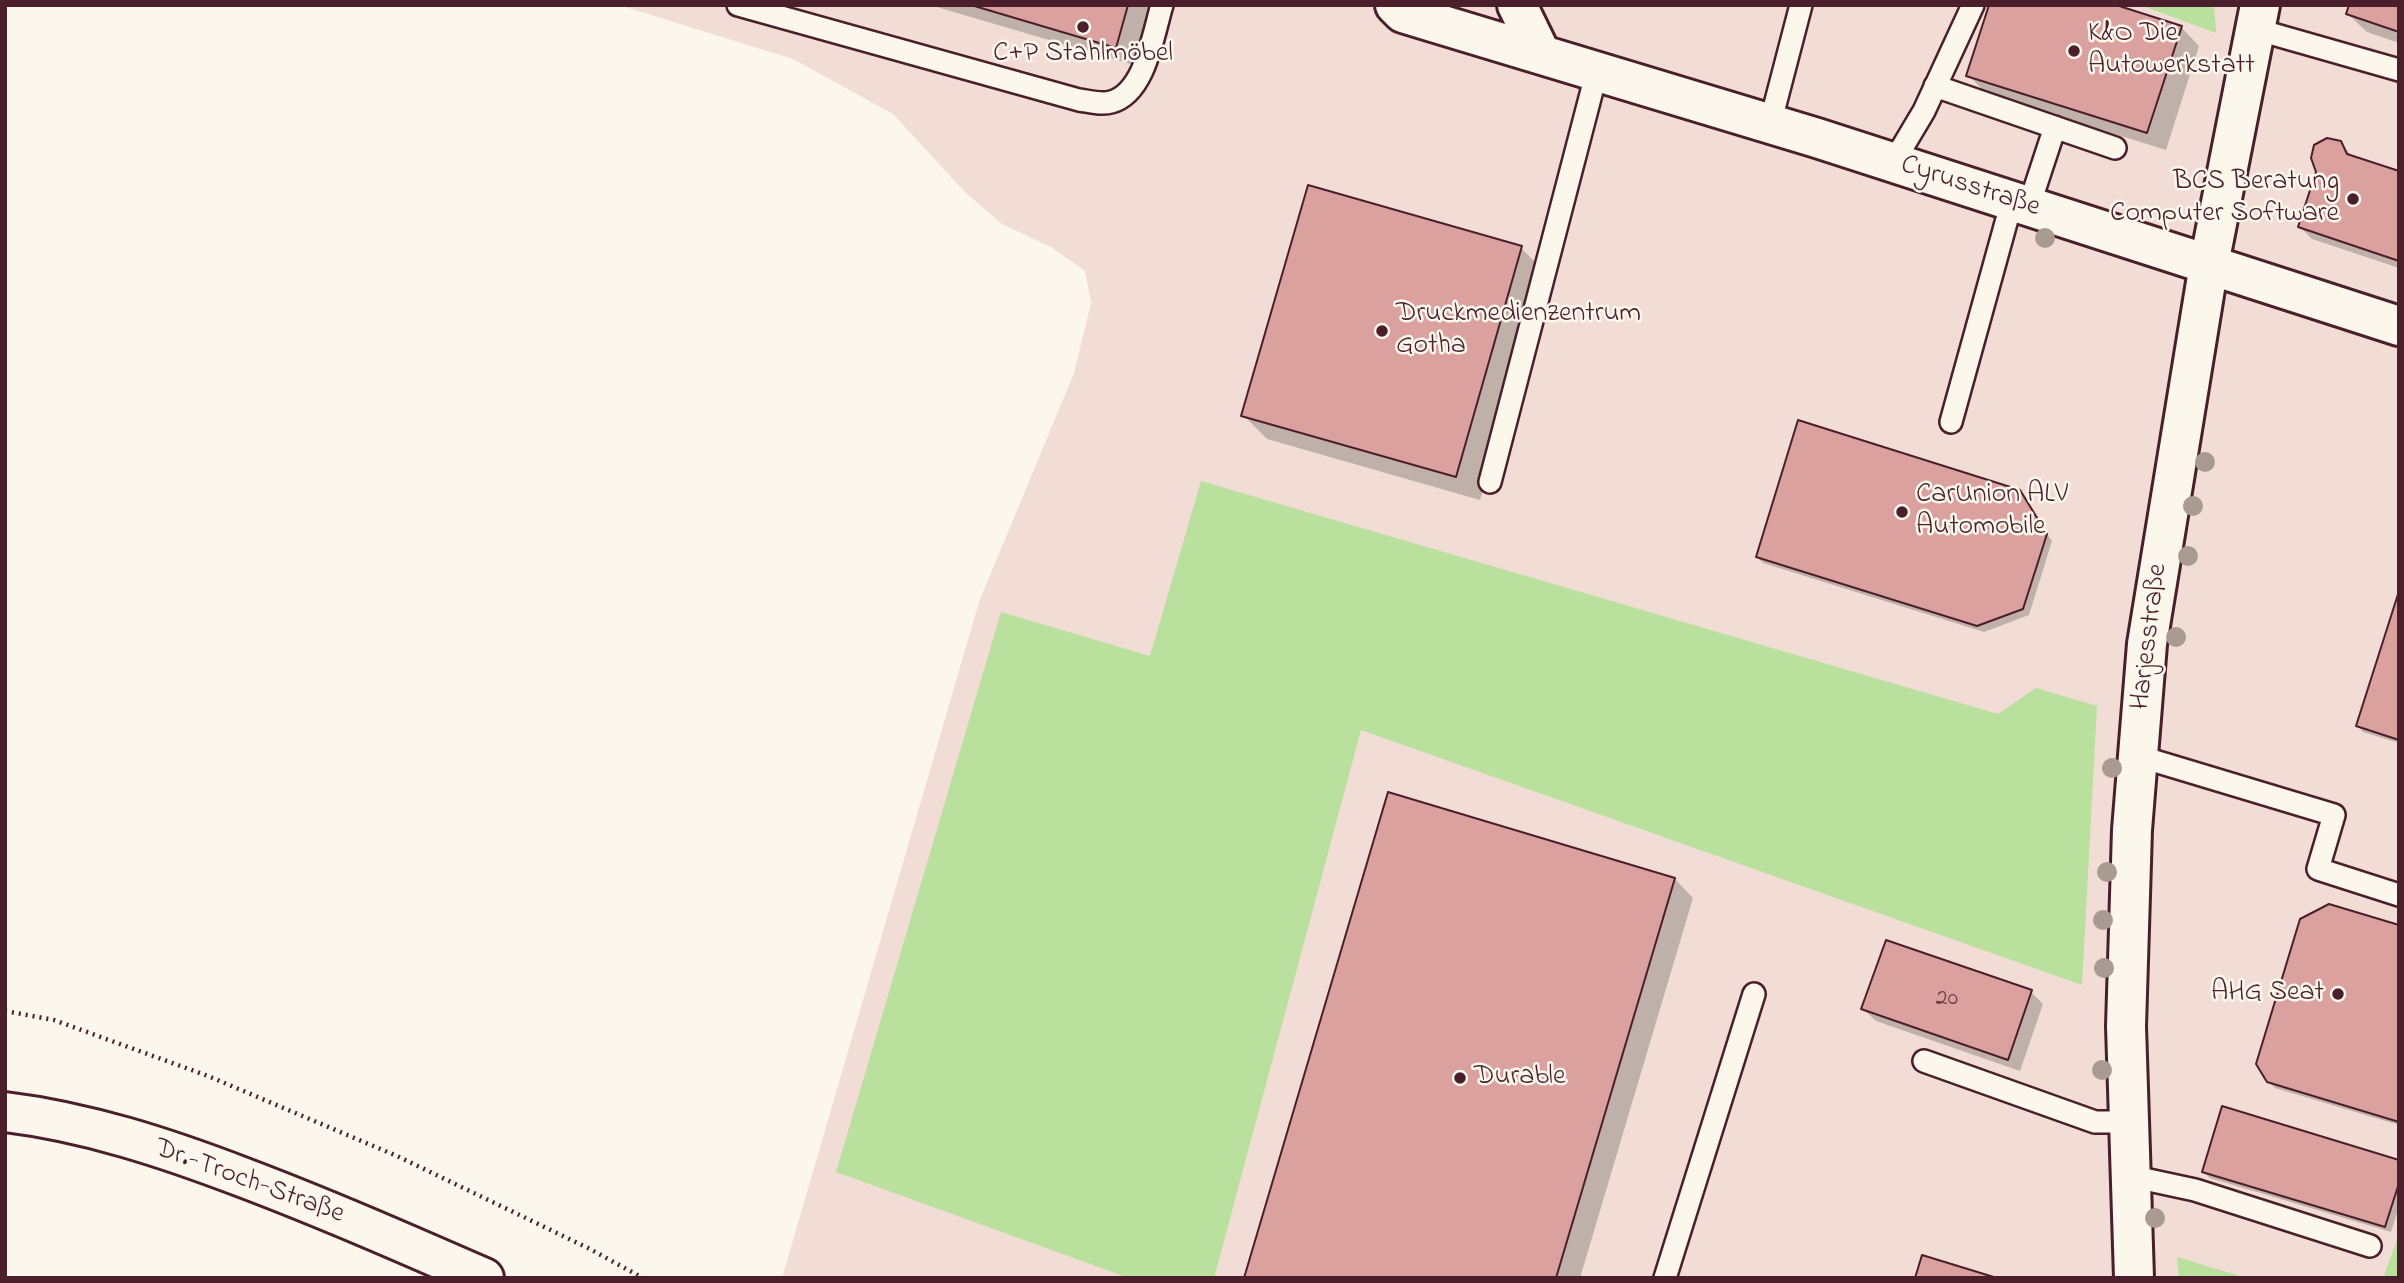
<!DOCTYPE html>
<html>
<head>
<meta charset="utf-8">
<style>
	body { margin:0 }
	#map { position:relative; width:2404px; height:1283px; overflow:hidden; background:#fbf7ec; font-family:"Indie Flower",sans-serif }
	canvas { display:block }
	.frame { position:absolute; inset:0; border:7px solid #4a1f2b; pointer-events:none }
</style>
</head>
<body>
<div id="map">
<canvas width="2404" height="1283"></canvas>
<div class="frame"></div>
</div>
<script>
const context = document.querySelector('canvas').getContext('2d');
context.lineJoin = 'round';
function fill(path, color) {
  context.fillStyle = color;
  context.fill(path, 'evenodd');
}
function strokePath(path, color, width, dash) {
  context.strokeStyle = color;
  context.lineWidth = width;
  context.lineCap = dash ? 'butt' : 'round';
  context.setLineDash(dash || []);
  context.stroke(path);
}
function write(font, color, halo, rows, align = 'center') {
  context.font = font + ' "Indie Flower",sans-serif';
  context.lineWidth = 5;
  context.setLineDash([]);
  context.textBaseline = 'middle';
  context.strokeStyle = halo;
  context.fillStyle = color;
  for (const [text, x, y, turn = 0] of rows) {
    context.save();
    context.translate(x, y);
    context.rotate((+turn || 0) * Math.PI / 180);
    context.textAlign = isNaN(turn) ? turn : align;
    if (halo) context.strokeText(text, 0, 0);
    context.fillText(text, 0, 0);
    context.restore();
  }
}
const built = new Path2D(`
	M619 5H2399V1278H782L979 602 1074 373 1091 303 1085 271 1051 247 1002 224 965 192 893 114 793 59Z`);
const green = new Path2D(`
	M2140 5H2214L2216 33Z
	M1201 481 1998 714 2036 688 2097 706 2082 985 1361 730 1214 1278H1129L836 1172 1001 612 1150 656Z
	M2399 1234V1278H2383Z
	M2177 1257 2246 1278H2179Z`);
const shadow = new Path2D(`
	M930 5H1152L1134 65Z
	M2399 5V43L2367 32 2348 14Z
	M2181 27 2199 46 2166 150 1987 94 1968 75Z
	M2340 143 2355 159 2399 173V268L2312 239 2300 227Z
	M1521 248 1545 272 1480 500 1267 439 1243 415Z
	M2019 491 2052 541 2029 615 1984 632 1763 563 1757 557Z
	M2399 597V743L2363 732 2358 726Z
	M1675 879 1693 898 1580 1278H1246Z
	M2399 927V1125L2275 1088 2268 1081Z
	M2031 992 2043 1004 2020 1071 1876 1021 1863 1009Z
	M2399 1162V1207L2391 1232 2210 1178 2204 1172Z`);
const building = new Path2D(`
	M971 5H1128L1116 48Z
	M1989 5H2116L2182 26 2147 133 1966 76Z
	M2349 5H2399V32L2346 14Z
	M2327 138 2341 141 2347 154 2399 171V261L2298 227 2316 172 2311 158 2314 145Z
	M1308 185 1522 246 1456 477 1241 416Z
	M1798 420 2020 490 2047 534 2023 609 1977 626 1756 557Z
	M2399 591V740L2356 726Z
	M1388 792 1675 878 1556 1278H1244Z
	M2329 904 2399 925V1122L2267 1082 2256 1064 2300 919Z
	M1886 940 2032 990 2008 1060 1861 1009Z
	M2222 1106 2399 1160V1183L2385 1227 2202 1172Z
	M1922 1255 1997 1278H1915Z`);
const path = new Path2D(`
	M5 1011 54 1020 208 1076 397 1156 588 1248 643 1278`);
const lane = new Path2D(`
	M738 5 1079 100C1088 101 1102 105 1111 102 1145 93 1153 35 1162 5
	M2255 29 2399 70
	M1935 86 2115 148
	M1770 124 1801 5
	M1893 163 1924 111 1973 5
	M2029 206 2055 127
	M1951 422 2012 201
	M1490 482 1597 71
	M2138 756 2334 815 2318 869 2399 895
	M1924 1061 2095 1122H2128
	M2130 1176 2195 1190 2370 1246
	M1665 1278 1754 994`);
const street = new Path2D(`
	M1395 5 1403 13 1426 20 1817 138 2399 326
	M1517 5 1541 54
	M2134 1278 2126 1026 2132 830 2147 644 2209 264 2260 5`);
const secondary = new Path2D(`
	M5 1112C87 1122 166 1148 242 1177 324 1208 404 1243 484 1278`);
const trees = [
	[2045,238],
	[2205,462],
	[2193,506],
	[2188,556],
	[2176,637],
	[2112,768],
	[2107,872],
	[2103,920],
	[2104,968],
	[2102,1070],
	[2155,1218]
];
const markers = [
	[1083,27,7,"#4a1f2b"],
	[2074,51,7,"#4a1f2b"],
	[2353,199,7,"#4a1f2b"],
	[1382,331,7,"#4a1f2b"],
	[1902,512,7,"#4a1f2b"],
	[2338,994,7,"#4a1f2b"],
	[1460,1078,7,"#4a1f2b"]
];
const numberNames = [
	["20",1947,1000]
];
const poiNames = [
	["K&O Die",2088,35],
	["Autowerkstatt",2088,67],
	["C+P Stahlmöbel",1083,55,"center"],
	["BCS Beratung",2339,183,"right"],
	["Computer Software",2339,215,"right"],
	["Druckmedienzentrum",1396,315],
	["Gotha",1396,347],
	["CarUnion ALV",1916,496],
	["Automobile",1916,528],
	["AHG Seat",2324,994,"right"],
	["Durable",1474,1078]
];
const streetNames = [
	["Cyrusstraße",1970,188,18],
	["Harjesstraße",2151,637,-83],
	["Dr.-Troch-Straße",249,1183,20]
];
fill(built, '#f1ddd5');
fill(green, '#b9e09c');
fill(shadow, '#0003');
fill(building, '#dba19f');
strokePath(building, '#4a1f2b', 2);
strokePath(lane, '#4a1f2b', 26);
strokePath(street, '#4a1f2b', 44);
strokePath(secondary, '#4a1f2b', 44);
strokePath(path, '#4a1f2b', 4.5, [2, 5]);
strokePath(lane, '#fbf7ec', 21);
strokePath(street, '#fbf7ec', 38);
strokePath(secondary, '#fbf7ec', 38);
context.fillStyle = '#a99b91';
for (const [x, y] of trees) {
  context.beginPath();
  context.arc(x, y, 10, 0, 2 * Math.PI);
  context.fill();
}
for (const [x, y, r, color] of markers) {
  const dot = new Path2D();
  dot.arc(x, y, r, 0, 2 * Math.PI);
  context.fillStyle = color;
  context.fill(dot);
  strokePath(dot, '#fbf7ec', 2.5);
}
write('24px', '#6e4048', null, numberNames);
write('28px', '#4a1f2b', '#fbf7ec', poiNames, 'left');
write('28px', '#4a1f2b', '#fbf7ec', streetNames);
</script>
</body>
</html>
